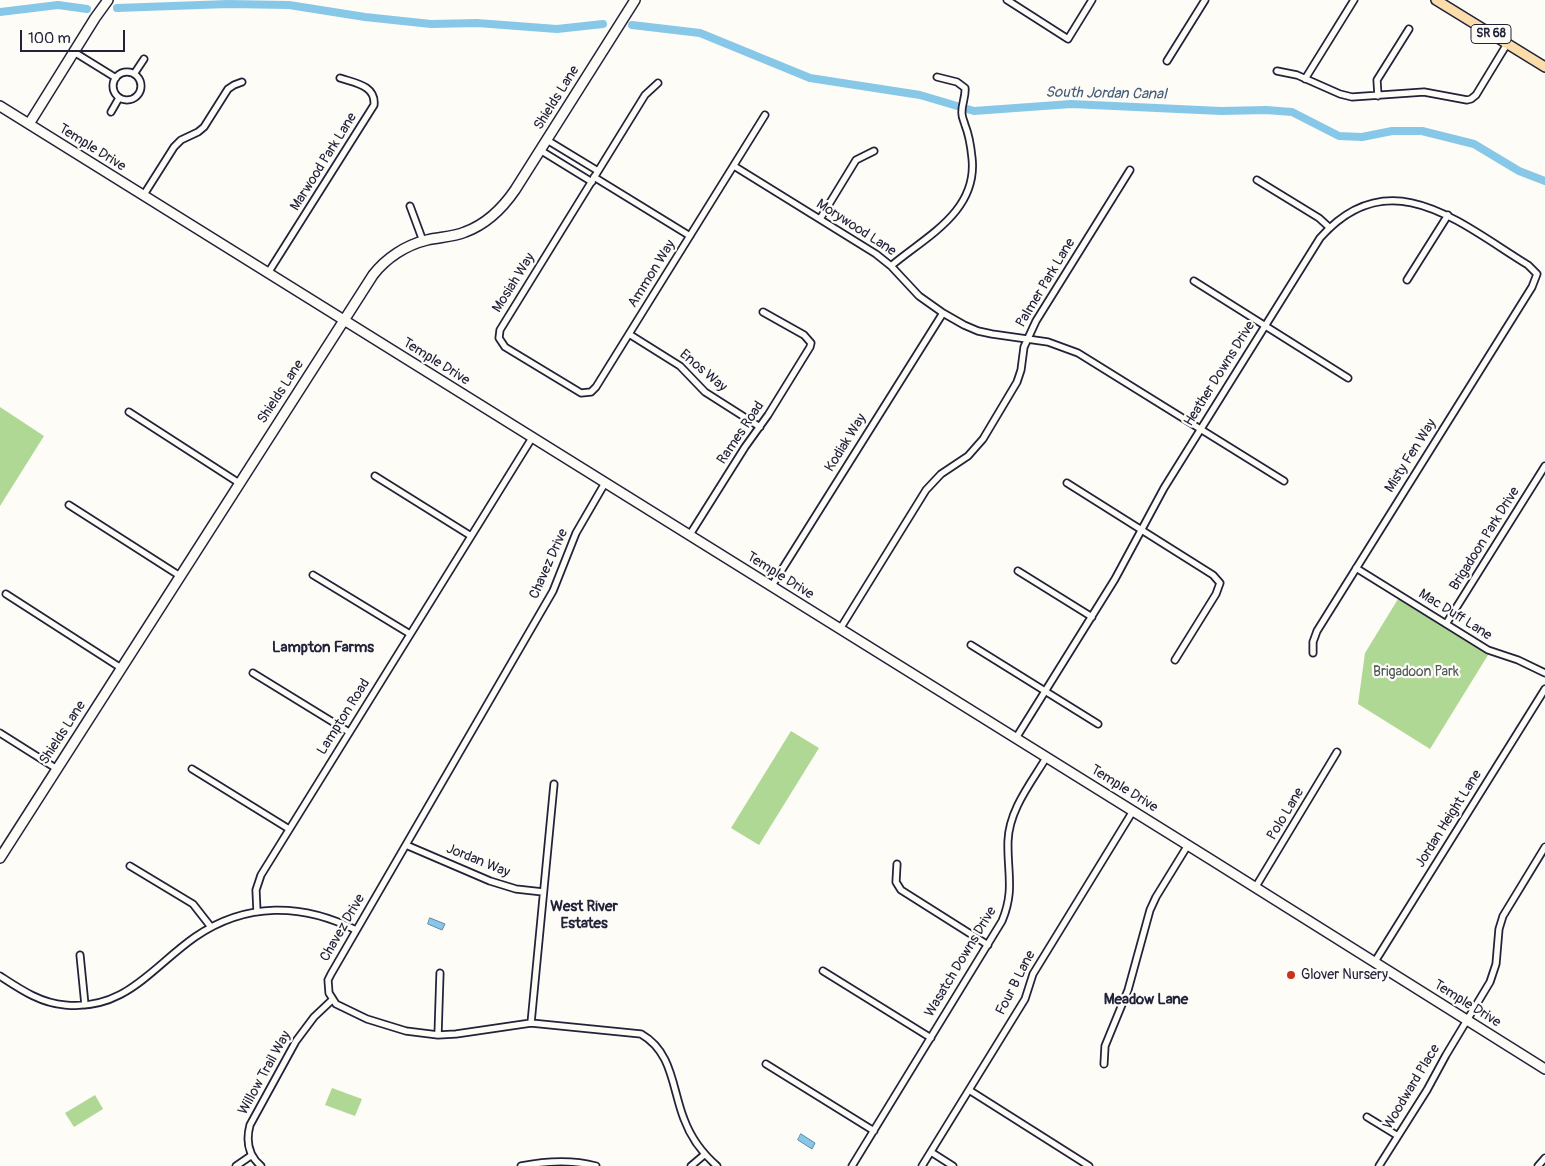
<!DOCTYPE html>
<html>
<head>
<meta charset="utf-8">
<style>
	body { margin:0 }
	#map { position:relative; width:1545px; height:1166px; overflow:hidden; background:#fdfcf7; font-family:Pangolin,sans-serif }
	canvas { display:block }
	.scale { position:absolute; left:20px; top:30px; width:105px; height:22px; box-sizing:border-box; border:2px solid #22223b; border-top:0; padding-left:6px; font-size:15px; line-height:18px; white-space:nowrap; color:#22223b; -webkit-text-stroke:4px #fdfcf7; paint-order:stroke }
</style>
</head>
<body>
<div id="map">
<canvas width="1545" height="1166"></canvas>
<div class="scale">100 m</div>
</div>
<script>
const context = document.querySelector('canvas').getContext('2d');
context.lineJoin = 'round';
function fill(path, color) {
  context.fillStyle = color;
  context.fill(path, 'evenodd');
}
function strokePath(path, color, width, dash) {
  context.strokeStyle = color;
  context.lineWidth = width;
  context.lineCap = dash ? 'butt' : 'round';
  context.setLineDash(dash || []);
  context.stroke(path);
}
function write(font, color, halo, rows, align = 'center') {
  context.font = font + ' Pangolin,sans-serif';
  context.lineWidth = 4.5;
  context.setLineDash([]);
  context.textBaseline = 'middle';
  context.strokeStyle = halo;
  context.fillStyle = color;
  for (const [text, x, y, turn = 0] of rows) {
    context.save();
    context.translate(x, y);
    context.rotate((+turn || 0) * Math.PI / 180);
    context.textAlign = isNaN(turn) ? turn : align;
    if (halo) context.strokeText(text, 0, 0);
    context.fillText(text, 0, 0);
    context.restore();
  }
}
const green = new Path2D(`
	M0 407 44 436 0 506Z
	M1398 599 1488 655 1430 749 1358 704 1365 653Z
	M791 731 819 748 759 845 731 828Z
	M332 1088 362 1099 355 1116 325 1105Z
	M95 1095 103 1109 74 1127 65 1113Z`);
const water = new Path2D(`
	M430 918 445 924 442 930 428 924Z
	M801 1134 815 1143 812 1149 798 1140Z`);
const canal = new Path2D(`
	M117 8 228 4 289 5 365 17 431 24 477 23 557 29 603 24
	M0 12 58 5 87 9
	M632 25 700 33 810 78 920 95 974 111 1071 104 1221 111 1266 110 1292 112 1339 136 1362 137 1392 131H1422L1474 144 1519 171 1545 181`);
const street = new Path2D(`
	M1007 0 1068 39 1092 0
	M74 52 116 78
	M1167 61 1205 0
	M1277 71 1297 75 1340 94 1352 97 1424 92 1467 100 1471 99 1476 95 1507 44
	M113 86a14 14 0 1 1 28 0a14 14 0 1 1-28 0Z
	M134 74 144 59
	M1305 79 1354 0
	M658 83 645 95 500 330 499 338 505 347 581 393 591 392 596 387 765 115
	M1378 96 1377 80 1409 29
	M111 112 119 98
	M547 140 598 171
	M540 150 592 182
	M734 166 876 254 891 266 919 296 943 313 964 325 978 331 992 334 1048 342 1078 353 1284 481
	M594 177 690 236
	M1257 180 1319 218 1330 228
	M143 196 174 147 181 140 198 132 204 127 228 89 234 85 242 82
	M410 206 423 241
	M820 219 856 160 874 151
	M891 266C925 237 978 212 972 158 971 148 969 135 965 125 964 121 962 118 962 114 961 105 966 97 965 88L957 82 937 77
	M268 273 374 105C376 85 354 83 340 78
	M1407 280 1448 215
	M1194 281 1348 378
	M629 334 680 366 705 392 760 427
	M129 412 239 483
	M375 476 471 536
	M605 483 576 533 553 591 331 974 328 980 329 993 336 1004 367 1019 406 1031 438 1035 456 1034 531 1023 641 1034C673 1052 672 1089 684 1119 691 1138 702 1153 717 1166
	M1067 483 1213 575 1220 583 1216 594 1175 660
	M69 505 180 576
	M689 536 745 447 768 415 810 347 811 343 804 335 763 312
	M1356 568 1488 650 1518 660 1545 673
	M1018 571 1092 617
	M313 575 410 634
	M771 587 943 313
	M6 594 121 668
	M1446 624 1545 466
	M840 629 926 490 941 474 968 456 983 439 1017 382 1021 370 1024 347 1036 321 1130 170
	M971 645 1098 724
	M253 673 349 732
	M0 733 57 769
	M1016 738 1115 579 1164 488 1320 238C1390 159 1461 224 1528 265L1537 274 1532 287 1317 631 1313 642V653
	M192 769 289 829
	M406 845 490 881 516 889 543 892
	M897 864 896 882 901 890 988 945
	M130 866 193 904 211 927
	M1255 888 1337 752
	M257 912 256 890 261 875 532 438
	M80 955 85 1005
	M1374 963 1545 689
	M823 971 931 1038
	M0 976C20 989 40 1003 65 1005 125 1011 152 967 195 937 246 902 302 903 356 930
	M531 1023 554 784
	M438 1035 440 973
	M766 1064 874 1131
	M1104 1064 1105 1046 1128 990 1150 910 1156 897 1188 845
	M969 1090 1089 1166
	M1367 1117 1398 1136
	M931 1152 953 1166
	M236 1166 252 1155
	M261 1166C248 1155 246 1140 250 1125L296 1041 314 1017 332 1000
	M521 1166C546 1161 570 1159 596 1166
	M691 1166 704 1155
	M852 1166 1002 921C1015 890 1007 872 1008 841 1009 810 1031 783 1046 758
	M922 1166 1025 999 1033 974 1133 811
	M1379 1166 1427 1090 1446 1055 1490 982 1496 964 1499 929 1503 916 1545 847
	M1538 1166 1545 1158`);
const secondary = new Path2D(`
	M0 106 1210 859 1545 1069
	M29 124 95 18 108 0
	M0 858 373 275C386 258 406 245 427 240 440 237 453 237 465 232 487 224 502 209 515 190L635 0`);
const primary = new Path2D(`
	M1436 0 1545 67`);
const markers = [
	[1291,975,5,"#c8321e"]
];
const shields = [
	[1491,34,40]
];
const shieldNames = [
	["SR 68",1491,34]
];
const streetNames = [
	["Shields Lane",557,98,-58],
	["Temple Drive",92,148,32],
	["Marwood Park Lane",324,162,-58],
	["Morywood Lane",856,228,33],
	["Ammon Way",652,274,-58],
	["Mosiah Way",514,283,-58],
	["Palmer Park Lane",1046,283,-59],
	["Temple Drive",436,362,32],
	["Enos Way",703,371,40],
	["Heather Downs Drive",1220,374,-58],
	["Shields Lane",281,392,-57],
	["Rames Road",741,433,-56],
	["Kodiak Way",846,443,-58],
	["Misty Fen Way",1411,456,-58],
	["Brigadoon Park Drive",1485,539,-58],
	["Chavez Drive",549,564,-66],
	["Temple Drive",780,576,32],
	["Mac Duff Lane",1455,615,32],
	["Lampton Road",344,717,-58],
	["Shields Lane",63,733,-57],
	["Temple Drive",1124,789,32],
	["Polo Lane",1286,814,-59],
	["Jordan Height Lane",1449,819,-58],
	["Jordan Way",478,861,22],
	["Chavez Drive",343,928,-60],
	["Wasatch Downs Drive",961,962,-59],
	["Four B Lane",1016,983,-63],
	["Temple Drive",1467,1004,32],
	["Willow Trail Way",265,1073,-61],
	["Woodward Place",1412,1087,-59]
];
const parkNames = [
	["Brigadoon Park",1416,672]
];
const poiNames = [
	["Glover Nursery",1301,975]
];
const waterNames = [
	["South Jordan Canal",1106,94,1]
];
const neighbourhoodNames = [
	["Lampton Farms",323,648],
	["West River",584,907],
	["Estates",584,924],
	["Meadow Lane",1146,1000]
];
fill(green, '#b0d895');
fill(water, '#87c8e8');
strokePath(water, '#5f86a3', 1);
strokePath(canal, '#87c8e8', 8);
strokePath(street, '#22223b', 9);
strokePath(secondary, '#22223b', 12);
strokePath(primary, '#22223b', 12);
strokePath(street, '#fdfcf7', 5.5);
strokePath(secondary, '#fdfcf7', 9);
strokePath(primary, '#fddcac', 9);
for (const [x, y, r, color] of markers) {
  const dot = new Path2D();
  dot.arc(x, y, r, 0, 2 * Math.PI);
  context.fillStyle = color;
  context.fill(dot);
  strokePath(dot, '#fdfcf7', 2);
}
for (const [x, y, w] of shields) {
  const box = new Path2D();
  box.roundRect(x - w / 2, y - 9.5, w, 19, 4);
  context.fillStyle = '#fdfcf7';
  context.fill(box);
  strokePath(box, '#22223b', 1);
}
write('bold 12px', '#22223b', null, shieldNames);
write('14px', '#22223b', '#fdfcf7', streetNames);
write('14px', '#4d5956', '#fdfcf7', parkNames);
write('14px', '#22223b', '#fdfcf7', poiNames, 'left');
write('italic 15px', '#455c78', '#fdfcf7', waterNames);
write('bold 15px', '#22223b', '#fdfcf7', neighbourhoodNames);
</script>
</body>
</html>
